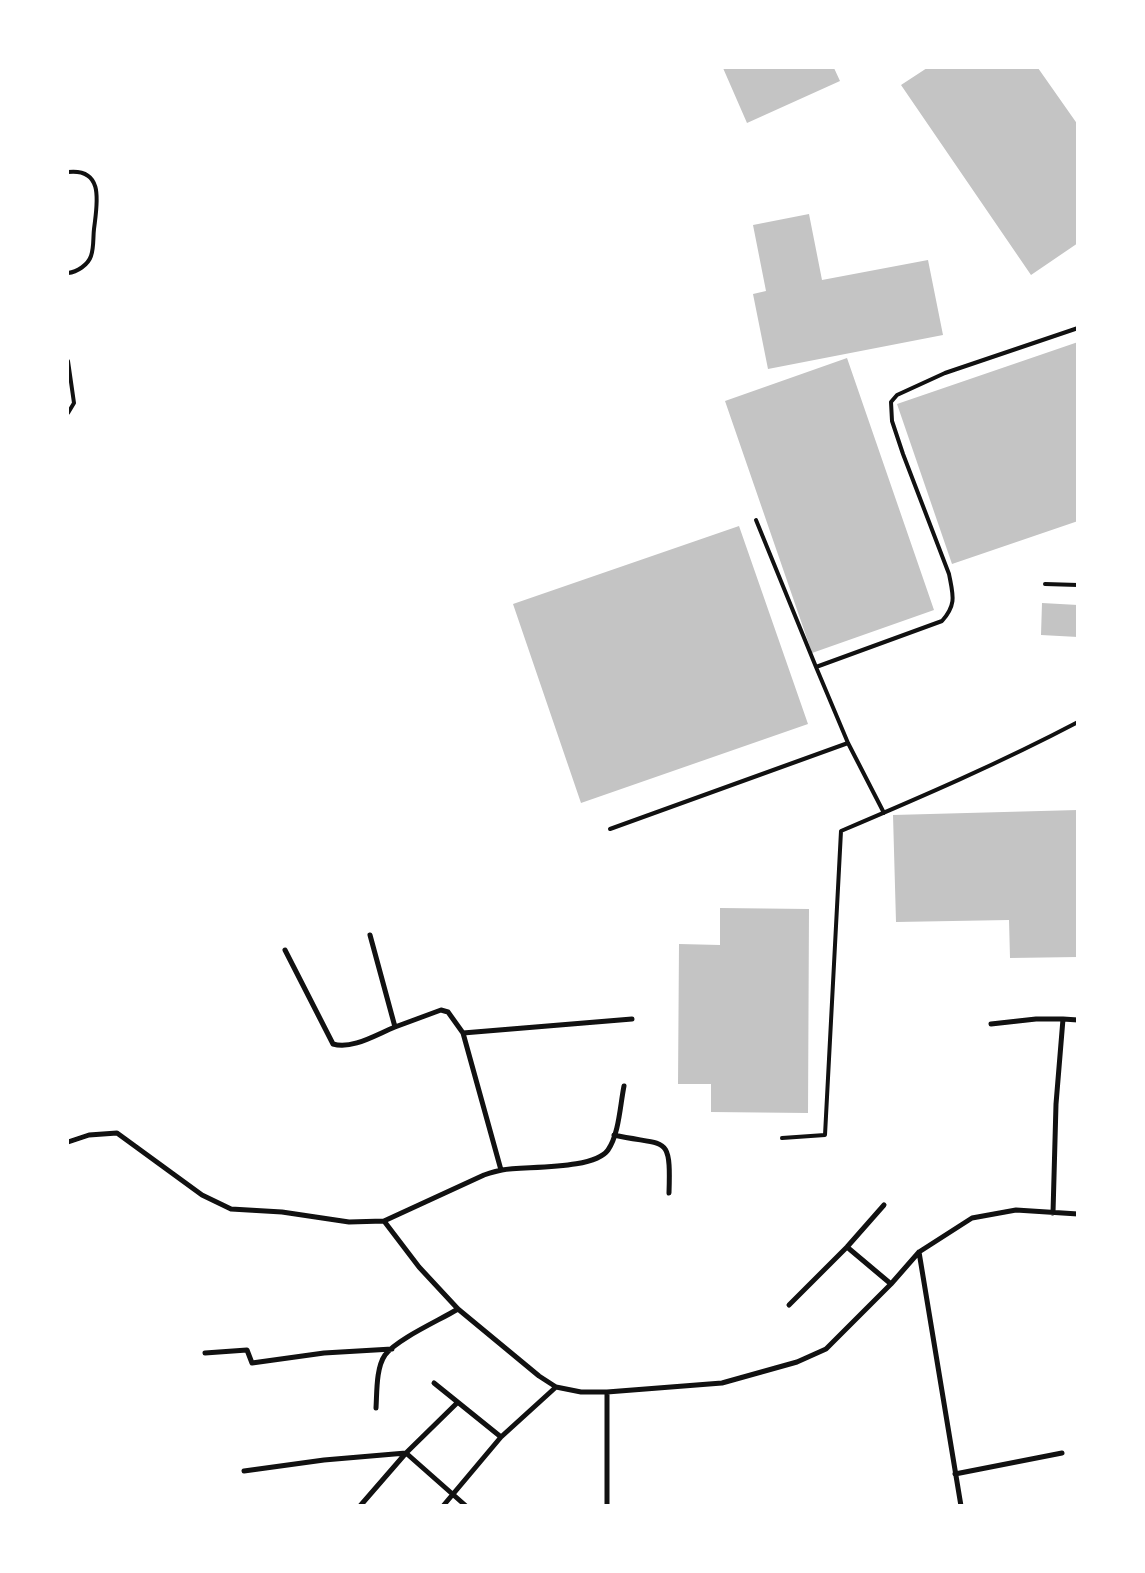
<!DOCTYPE html>
<html>
<head>
<meta charset="utf-8">
<style>
	body { margin:0 }
	#map { position:relative; width:1145px; height:1573px; overflow:hidden; background:#fff; font-family:Overpass,sans-serif }
	canvas { display:block }
	.frame { position:absolute; inset:0; border:69px solid #fff; pointer-events:none }
</style>
</head>
<body>
<div id="map">
<canvas width="1145" height="1573"></canvas>
<div class="frame"></div>
</div>
<script>
const context = document.querySelector('canvas').getContext('2d');
context.lineJoin = 'round';
function fill(path, color) {
  context.fillStyle = color;
  context.fill(path, 'evenodd');
}
function strokePath(path, color, width, dash) {
  context.strokeStyle = color;
  context.lineWidth = width;
  context.lineCap = dash ? 'butt' : 'round';
  context.setLineDash(dash || []);
  context.stroke(path);
}
const building = new Path2D(`
	M723 68H834L840 81 747 123Z
	M927 68H1038L1078 125V243L1031 275 901 85Z
	M809 214 822 280 928 260 943 335 768 369 753 294 766 291 753 225Z
	M1078 342V521L952 564 897 404Z
	M847 358 934 610 812 653 725 401Z
	M739 526 808 724 581 803 513 604Z
	M1042 603 1078 605V637L1041 635Z
	M1078 810V957L1010 958 1009 920 896 922 893 815Z
	M720 908 809 909 808 1113 711 1112V1084H678L679 944 720 945Z`);
const service = new Path2D(`
	M68 172C105 168 97 204 94 229 93 237 94 248 91 256 88 265 77 272 68 273
	M68 361 74 403 68 413
	M756 520 816 667
	M1045 584 1078 585
	M884 813 848 743 816 667 942 621C957 604 953 595 949 574L903 454 892 421 891 402 897 395 945 373 1078 328
	M610 829 848 743
	M782 1138 825 1135 841 831C921 797 1000 763 1078 722`);
const minor = new Path2D(`
	M370 935 395 1027 441 1010 448 1012 463 1033 501 1170
	M285 950 333 1044C352 1050 377 1034 395 1027
	M1063 1019 1078 1020
	M991 1024 1036 1019H1063L1056 1104 1053 1213
	M463 1033 632 1019
	M614 1135C666 1147 671 1132 669 1193
	M68 1142 89 1135 117 1133 202 1195 231 1209 282 1212 349 1222 384 1221 419 1267 458 1309 539 1376 556 1387 581 1392H607L722 1383 797 1362 826 1349 891 1284 919 1252 972 1218 1016 1210 1078 1214
	M384 1221 484 1175C490 1173 496 1171 502 1170 526 1166 594 1170 608 1150 619 1134 620 1106 624 1086
	M847 1247 891 1284
	M919 1252 961 1506
	M789 1305 847 1247 884 1205
	M205 1353 247 1350 252 1363 324 1353 392 1349
	M434 1383 501 1437
	M607 1392V1506
	M376 1408C377 1392 376 1368 385 1355 397 1339 440 1320 458 1309
	M244 1471 324 1460 406 1453 466 1506
	M955 1474 1062 1453
	M360 1506 406 1453 457 1403
	M443 1506 501 1437 556 1387`);
fill(building, '#c4c4c4');
strokePath(service, '#111', 4);
strokePath(minor, '#111', 5);
</script>
</body>
</html>
